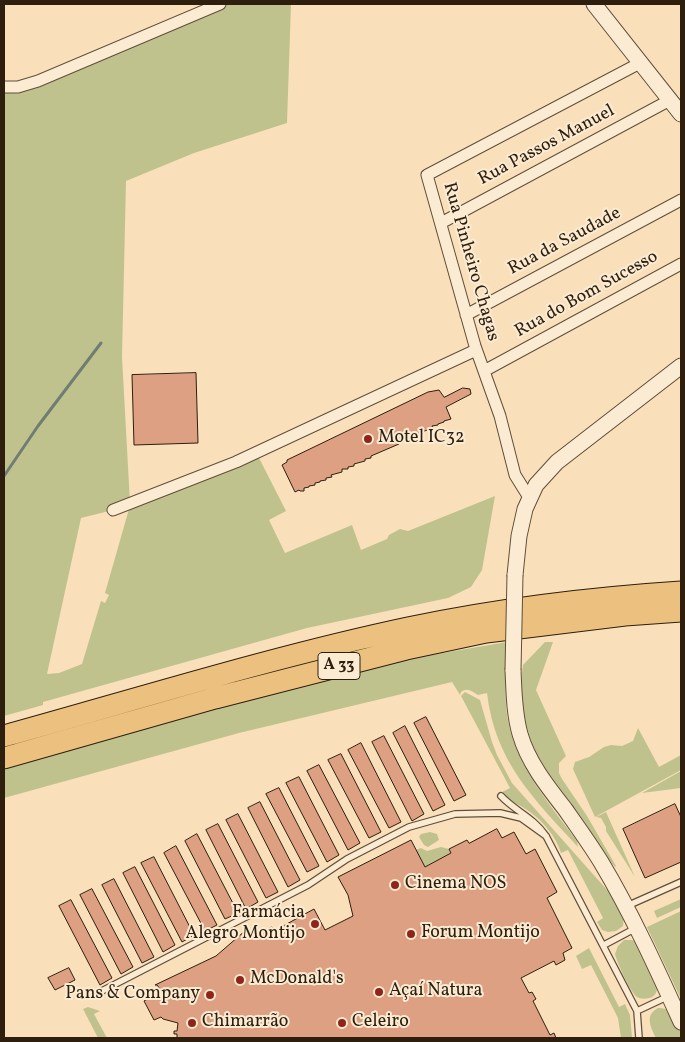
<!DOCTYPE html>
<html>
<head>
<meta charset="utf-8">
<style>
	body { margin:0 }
	#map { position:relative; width:685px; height:1042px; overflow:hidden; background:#f9e0bb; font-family:Vollkorn,serif }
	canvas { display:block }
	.frame { position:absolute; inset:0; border:5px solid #2d1e0d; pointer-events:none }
</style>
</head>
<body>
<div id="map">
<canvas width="685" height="1042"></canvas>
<div class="frame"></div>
</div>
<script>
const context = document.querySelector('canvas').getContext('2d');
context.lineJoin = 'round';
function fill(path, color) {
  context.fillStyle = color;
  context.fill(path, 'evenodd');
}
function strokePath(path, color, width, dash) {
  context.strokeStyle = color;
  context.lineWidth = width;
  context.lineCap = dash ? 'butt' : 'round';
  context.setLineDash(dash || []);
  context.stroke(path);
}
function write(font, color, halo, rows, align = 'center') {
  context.font = font + ' Vollkorn,serif';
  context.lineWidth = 4;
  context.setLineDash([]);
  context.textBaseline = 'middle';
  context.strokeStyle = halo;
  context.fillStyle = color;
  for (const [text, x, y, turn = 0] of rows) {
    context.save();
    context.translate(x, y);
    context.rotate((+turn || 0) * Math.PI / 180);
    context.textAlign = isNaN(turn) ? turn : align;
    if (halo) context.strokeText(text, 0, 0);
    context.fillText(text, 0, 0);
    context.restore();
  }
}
const green = new Path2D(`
	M229 4H291L287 123 194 153 126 181 122 357 130 503 113 510 81 518 47 674 59 673 82 664 101 601 105 603 109 595 105 593 129 509 258 456 286 511 269 520 285 553 352 525 361 550 387 539 389 535 400 529 408 531 495 496 482 570 471 587 448 598 307 628 43 702V705L4 716V87L17 86Z
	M507 642C506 666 504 691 507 715 514 764 549 803 577 841L578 847C534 799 495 762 487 693L478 695C472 691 467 687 461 692L460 695 452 682 239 733 4 798V767L249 700 407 659Z
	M545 642H553L536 690 566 756 559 763V773L562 779 587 816 616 866 615 867C570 807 510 746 523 665Z
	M465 692 480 700 492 742 497 755 512 783 608 891 624 916 623 926 616 931 608 932 602 930 597 922 603 918 568 850 561 853C556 837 543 821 530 812 520 805 511 802 503 793L502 792 510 788 461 696Z
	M638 728 659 767 681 755V770L595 817 573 769 575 762 589 757 604 747 611 745 622 746 633 741Z
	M681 771V788L642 793Z
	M606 812 635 877 606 831V827L601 818 596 817Z
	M430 832 437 834 439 840 428 847 424 845 419 837 421 834Z
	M441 847 449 849 451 853 425 867 416 850 421 848 427 851Z
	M681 899V907L657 918 654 911Z
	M681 911V999L647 927Z
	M624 940H632L639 943 658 986C657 992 655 997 649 998 645 999 640 999 637 997 630 992 617 962 615 954L618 946Z
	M589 948 619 1007 625 1004 630 1015 632 1038H621L618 1018 591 965 582 969 576 956Z
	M88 1007 100 1011 94 1014 107 1038H98L83 1009Z
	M658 1008C673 1007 681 1024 681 1038H656C651 1028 644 1015 658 1008Z`);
const stream = new Path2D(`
	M4 476 38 426 101 343`);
const building = new Path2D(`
	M196 373 198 443 134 445 132 375Z
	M463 388 470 389 471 394 446 407 451 419 444 421V422L438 424V425L432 426 433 428 416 434V436L410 437V439L399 443V444L371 456V458L365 459V461L354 464V466L348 467V469H342V472L331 475 332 477 326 478V480L320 481V482L315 483V485L309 486V487L304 488V491H300L299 490 295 492 282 465 287 462V460L428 392 439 390 444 397Z
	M426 717 466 795 454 801 414 723Z
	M405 726 445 805 433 811 393 733Z
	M384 736 424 814 412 821 372 742Z
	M361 743 401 822 389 828 348 750Z
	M341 754 381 832 369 838 328 760Z
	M319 765 360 843 348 850 307 771Z
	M299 777 339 855 327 862 286 783Z
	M279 788 319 866 307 872 266 794Z
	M260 802 300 880 288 887 248 808Z
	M675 804 681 817V862L645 878 623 829Z
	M238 814 278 892 266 898 226 820Z
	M218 824 258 902 246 909 206 830Z
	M497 829 502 838 514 832 526 854 535 849 557 892 547 898 572 948 563 953 565 960 556 965 554 961 521 978 529 993 532 992 536 999 533 1001 550 1035 554 1033 556 1038H177V1034H174V1031H177L178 1023 163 1019 161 1017 154 1020 144 1001 151 997 149 994 160 989 157 985H155L216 956 246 930 252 937 272 927 274 931 314 909 325 930 353 916 348 895 338 877 411 840 425 867 451 853 449 849 467 840 469 843Z
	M197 834 238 913 225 919 185 841Z
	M176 846 217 925 205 931 164 853Z
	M154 857 194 935 182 942 141 863Z
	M135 867 175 945 163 952 123 873Z
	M114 879 154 957 142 963 102 885Z
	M92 889 133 967 121 974 80 895Z
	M71 900 112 978 100 985 59 906Z
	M69 968 75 980 55 990 48 978Z`);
const service = new Path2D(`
	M501 796C515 811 533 817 546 836L637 1011 639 1038
	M627 906 681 882
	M604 945 636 928
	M98 993 308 885 347 859 409 827 455 814 500 813 521 818 546 836
	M637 1011 669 996`);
const minor = new Path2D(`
	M4 87H18L38 81 220 4
	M441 223 670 100
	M466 315 681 200
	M484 371 681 264
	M530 499 515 475 500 416 475 346 427 175 640 63
	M113 510 236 462 476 350`);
const tertiary = new Path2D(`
	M594 4 681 114
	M515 575 519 536 525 509 536 485 557 462 681 366
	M513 670C514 691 514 713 520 734 528 762 547 786 565 809 577 826 590 844 601 862 631 912 657 969 681 1022`);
const motorway = new Path2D(`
	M4 736C138 699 272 657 408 628 499 609 589 598 681 592
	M4 758 215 698 406 649 486 632 625 615 681 611`);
const tertiaryBridge = new Path2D(`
	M513 670 515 575`);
const markers = [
	[368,439,5,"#8f2418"],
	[395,885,5,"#8f2418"],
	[315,924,5,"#8f2418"],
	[411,934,5,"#8f2418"],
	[240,980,5,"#8f2418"],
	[379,992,5,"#8f2418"],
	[210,995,5,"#8f2418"],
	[192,1023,5,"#8f2418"],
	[342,1023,5,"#8f2418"]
];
const shields = [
	[339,666,42]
];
const shieldNames = [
	["A 33",339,666]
];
const streetNames = [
	["Rua Passos Manuel",547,146,-28],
	["Rua da Saudade",565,242,-28],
	["Rua Pinheiro Chagas",470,262,74],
	["Rua do Bom Sucesso",587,295,-29]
];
const poiNames = [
	["Motel IC32",378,439],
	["Cinema NOS",405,885],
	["Farmácia",305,914,"right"],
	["Alegro Montijo",305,935,"right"],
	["Forum Montijo",421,934],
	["McDonald's",250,980],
	["Açaí Natura",389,992],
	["Pans & Company",200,995,"right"],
	["Chimarrão",202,1023],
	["Celeiro",352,1023]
];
fill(green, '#c0c28e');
strokePath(stream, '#717d71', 3);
fill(building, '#dda083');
strokePath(building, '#2d1e0d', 1);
strokePath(service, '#604e38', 8);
strokePath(minor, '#604e38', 13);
strokePath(tertiary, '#604e38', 17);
strokePath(motorway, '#2d1e0d', 23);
strokePath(service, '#fbebd3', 5.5);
strokePath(minor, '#fbebd3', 11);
strokePath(tertiary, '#fbebd3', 15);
strokePath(motorway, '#ecc07e', 21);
strokePath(tertiaryBridge, '#604e38', 17, []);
strokePath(tertiaryBridge, '#fbebd3', 15);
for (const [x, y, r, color] of markers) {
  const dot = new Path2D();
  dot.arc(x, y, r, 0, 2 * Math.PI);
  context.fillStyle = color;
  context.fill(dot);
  strokePath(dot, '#fbebd3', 2);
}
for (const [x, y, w] of shields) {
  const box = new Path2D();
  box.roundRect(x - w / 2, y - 13.5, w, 27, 4);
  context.fillStyle = '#fbebd3';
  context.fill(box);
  strokePath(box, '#2d1e0d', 1);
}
write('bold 16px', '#2d1e0d', null, shieldNames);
write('18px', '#2d1e0d', '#fbebd3', streetNames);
write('18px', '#2d1e0d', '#fbebd3', poiNames, 'left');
</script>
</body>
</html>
